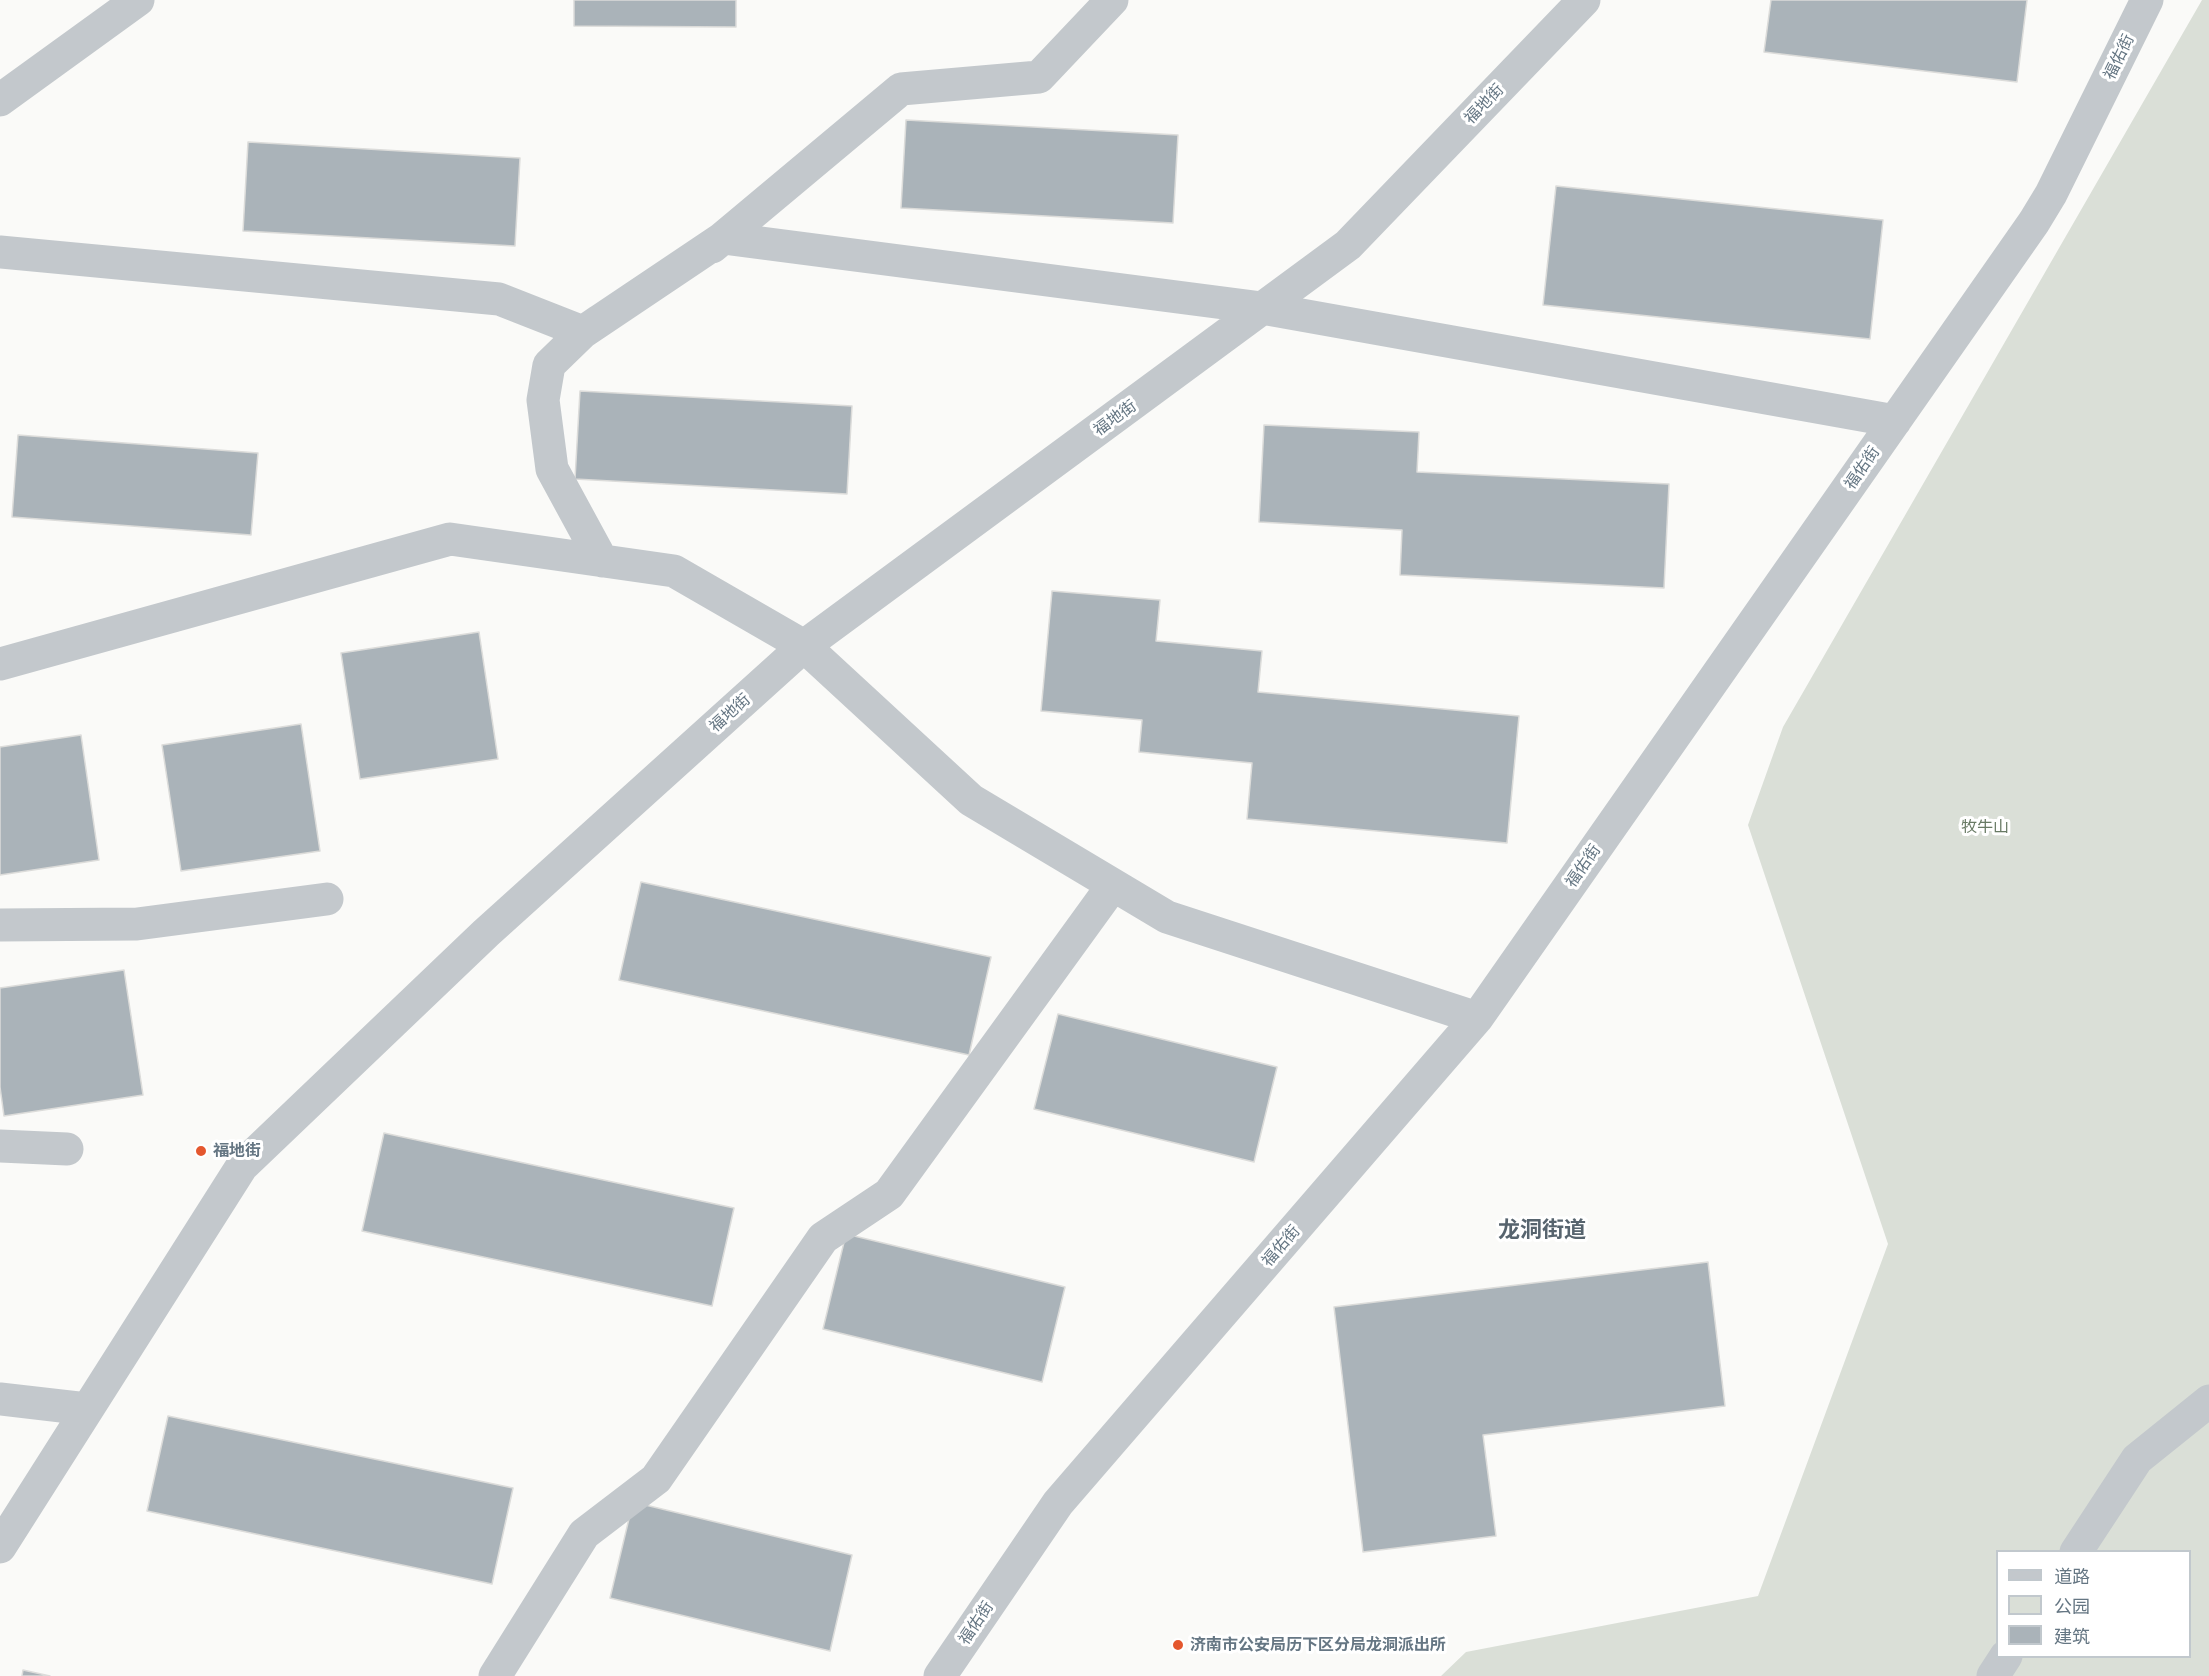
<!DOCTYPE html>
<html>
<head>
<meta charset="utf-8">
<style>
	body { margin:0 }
	#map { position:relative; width:2209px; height:1676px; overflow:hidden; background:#fafaf8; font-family:"Golos Text","Noto Sans SC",sans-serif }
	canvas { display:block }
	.legend { position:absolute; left:1996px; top:1550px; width:195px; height:108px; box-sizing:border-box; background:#fff; border:2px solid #c1c8cd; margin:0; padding:8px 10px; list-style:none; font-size:18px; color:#657683 }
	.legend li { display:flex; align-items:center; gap:12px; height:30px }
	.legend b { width:30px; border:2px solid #c1c8cd }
</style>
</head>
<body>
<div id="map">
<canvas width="2209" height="1676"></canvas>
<ul class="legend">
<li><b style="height:8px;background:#c3c8cc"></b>道路</li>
<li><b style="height:16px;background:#dadfd7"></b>公园</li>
<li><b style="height:16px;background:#aab3b9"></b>建筑</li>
</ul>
</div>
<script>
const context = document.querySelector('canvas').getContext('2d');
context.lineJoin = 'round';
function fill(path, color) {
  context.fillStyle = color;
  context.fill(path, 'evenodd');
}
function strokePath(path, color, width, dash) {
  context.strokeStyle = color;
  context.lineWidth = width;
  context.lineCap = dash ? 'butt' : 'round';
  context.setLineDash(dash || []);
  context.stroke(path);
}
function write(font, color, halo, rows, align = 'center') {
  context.font = font + ' "Golos Text","Noto Sans SC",sans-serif';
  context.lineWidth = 6;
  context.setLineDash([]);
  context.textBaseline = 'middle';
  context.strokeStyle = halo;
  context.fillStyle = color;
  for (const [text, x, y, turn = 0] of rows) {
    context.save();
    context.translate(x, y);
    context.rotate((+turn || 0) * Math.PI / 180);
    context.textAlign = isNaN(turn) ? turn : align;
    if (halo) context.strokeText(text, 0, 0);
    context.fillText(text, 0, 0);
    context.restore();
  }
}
const green = new Path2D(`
	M2202 0H2209V1676H1441L1466 1652 1758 1596 1888 1244 1748 825 1783 727ZM1998 1552H2190V1656H1998Z`);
const building = new Path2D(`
	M574 0H736V27L574 26Z
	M1771 0H2027L2017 82 1764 52Z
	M906 120 1178 135 1173 223 901 208Z
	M248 142 520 158 515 246 243 231Z
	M1556 186 1883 220 1870 339 1543 305Z
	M580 391 852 406 847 494 575 479Z
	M1264 425 1419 432 1417 472 1669 484 1664 588 1400 575 1402 530 1259 522Z
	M18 435 258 453 251 535 12 517Z
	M1052 591 1160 600 1156 641 1262 651 1258 692 1519 716 1507 843 1247 819 1252 763 1139 752 1142 720 1041 711Z
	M479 632 498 759 360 779 341 653Z
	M301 724 320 851 181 871 162 745Z
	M81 735 99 860 0 875V747Z
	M641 882 991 957 969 1055 619 980Z
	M124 970 143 1095 4 1116 0 1087V988Z
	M1058 1014 1277 1067 1254 1162 1034 1109Z
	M384 1133 734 1208 712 1306 362 1231Z
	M846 1234 1065 1287 1042 1382 823 1329Z
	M1708 1262 1725 1406 1483 1435 1496 1536 1363 1552 1334 1307Z
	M168 1416 513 1488 492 1584 147 1511Z
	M633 1502 852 1555 830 1651 610 1598Z
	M23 1670 50 1676H22Z`);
const minor = new Path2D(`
	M0 100 138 0
	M712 247 901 89 1039 77 1112 0
	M0 252 499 299 583 332 723 238 1262 308 1895 421
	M599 321 583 332 549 365 543 400 552 469 602 561
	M0 664 450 539 674 571 804 646 971 800 1167 917 1477 1018
	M0 925 137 924 327 899
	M0 1146 67 1149
	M0 1399 87 1409
	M0 1547 242 1166 486 933 804 646 1348 245 1584 0
	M2076 1552 2137 1459 2209 1401
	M495 1676 584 1534 656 1479 823 1238 889 1194 1113 885
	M940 1676 1058 1503 1477 1018 2034 222 2051 194 2147 0
	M1993 1676 2006 1656`);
const markers = [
	[201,1151,6,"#e4572e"],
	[1178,1645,6,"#e4572e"]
];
const streetNames = [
	["福佑街",2119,57,-64],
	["福地街",1484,104,-46],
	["福地街",1115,418,-36],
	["福佑街",1862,468,-55],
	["福地街",730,713,-42],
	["福佑街",1583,866,-55],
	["福佑街",1281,1246,-49],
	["福佑街",976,1623,-56]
];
const parkNames = [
	["牧牛山",1985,827]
];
const poiNames = [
	["福地街",213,1151],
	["济南市公安局历下区分局龙洞派出所",1190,1645]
];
const districtNames = [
	["龙洞街道",1542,1230]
];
fill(green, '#dadfd7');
fill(building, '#aab3b9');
strokePath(building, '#dcdcda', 1.5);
strokePath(minor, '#c3c8cc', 33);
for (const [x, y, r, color] of markers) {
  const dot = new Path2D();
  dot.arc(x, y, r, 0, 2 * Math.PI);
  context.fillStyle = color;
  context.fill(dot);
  strokePath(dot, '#fff', 2);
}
write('16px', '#657683', '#fff', streetNames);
write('16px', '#687a64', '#fff', parkNames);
write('bold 16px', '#657683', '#fff', poiNames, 'left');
write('bold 22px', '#57646e', '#fff', districtNames);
</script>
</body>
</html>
